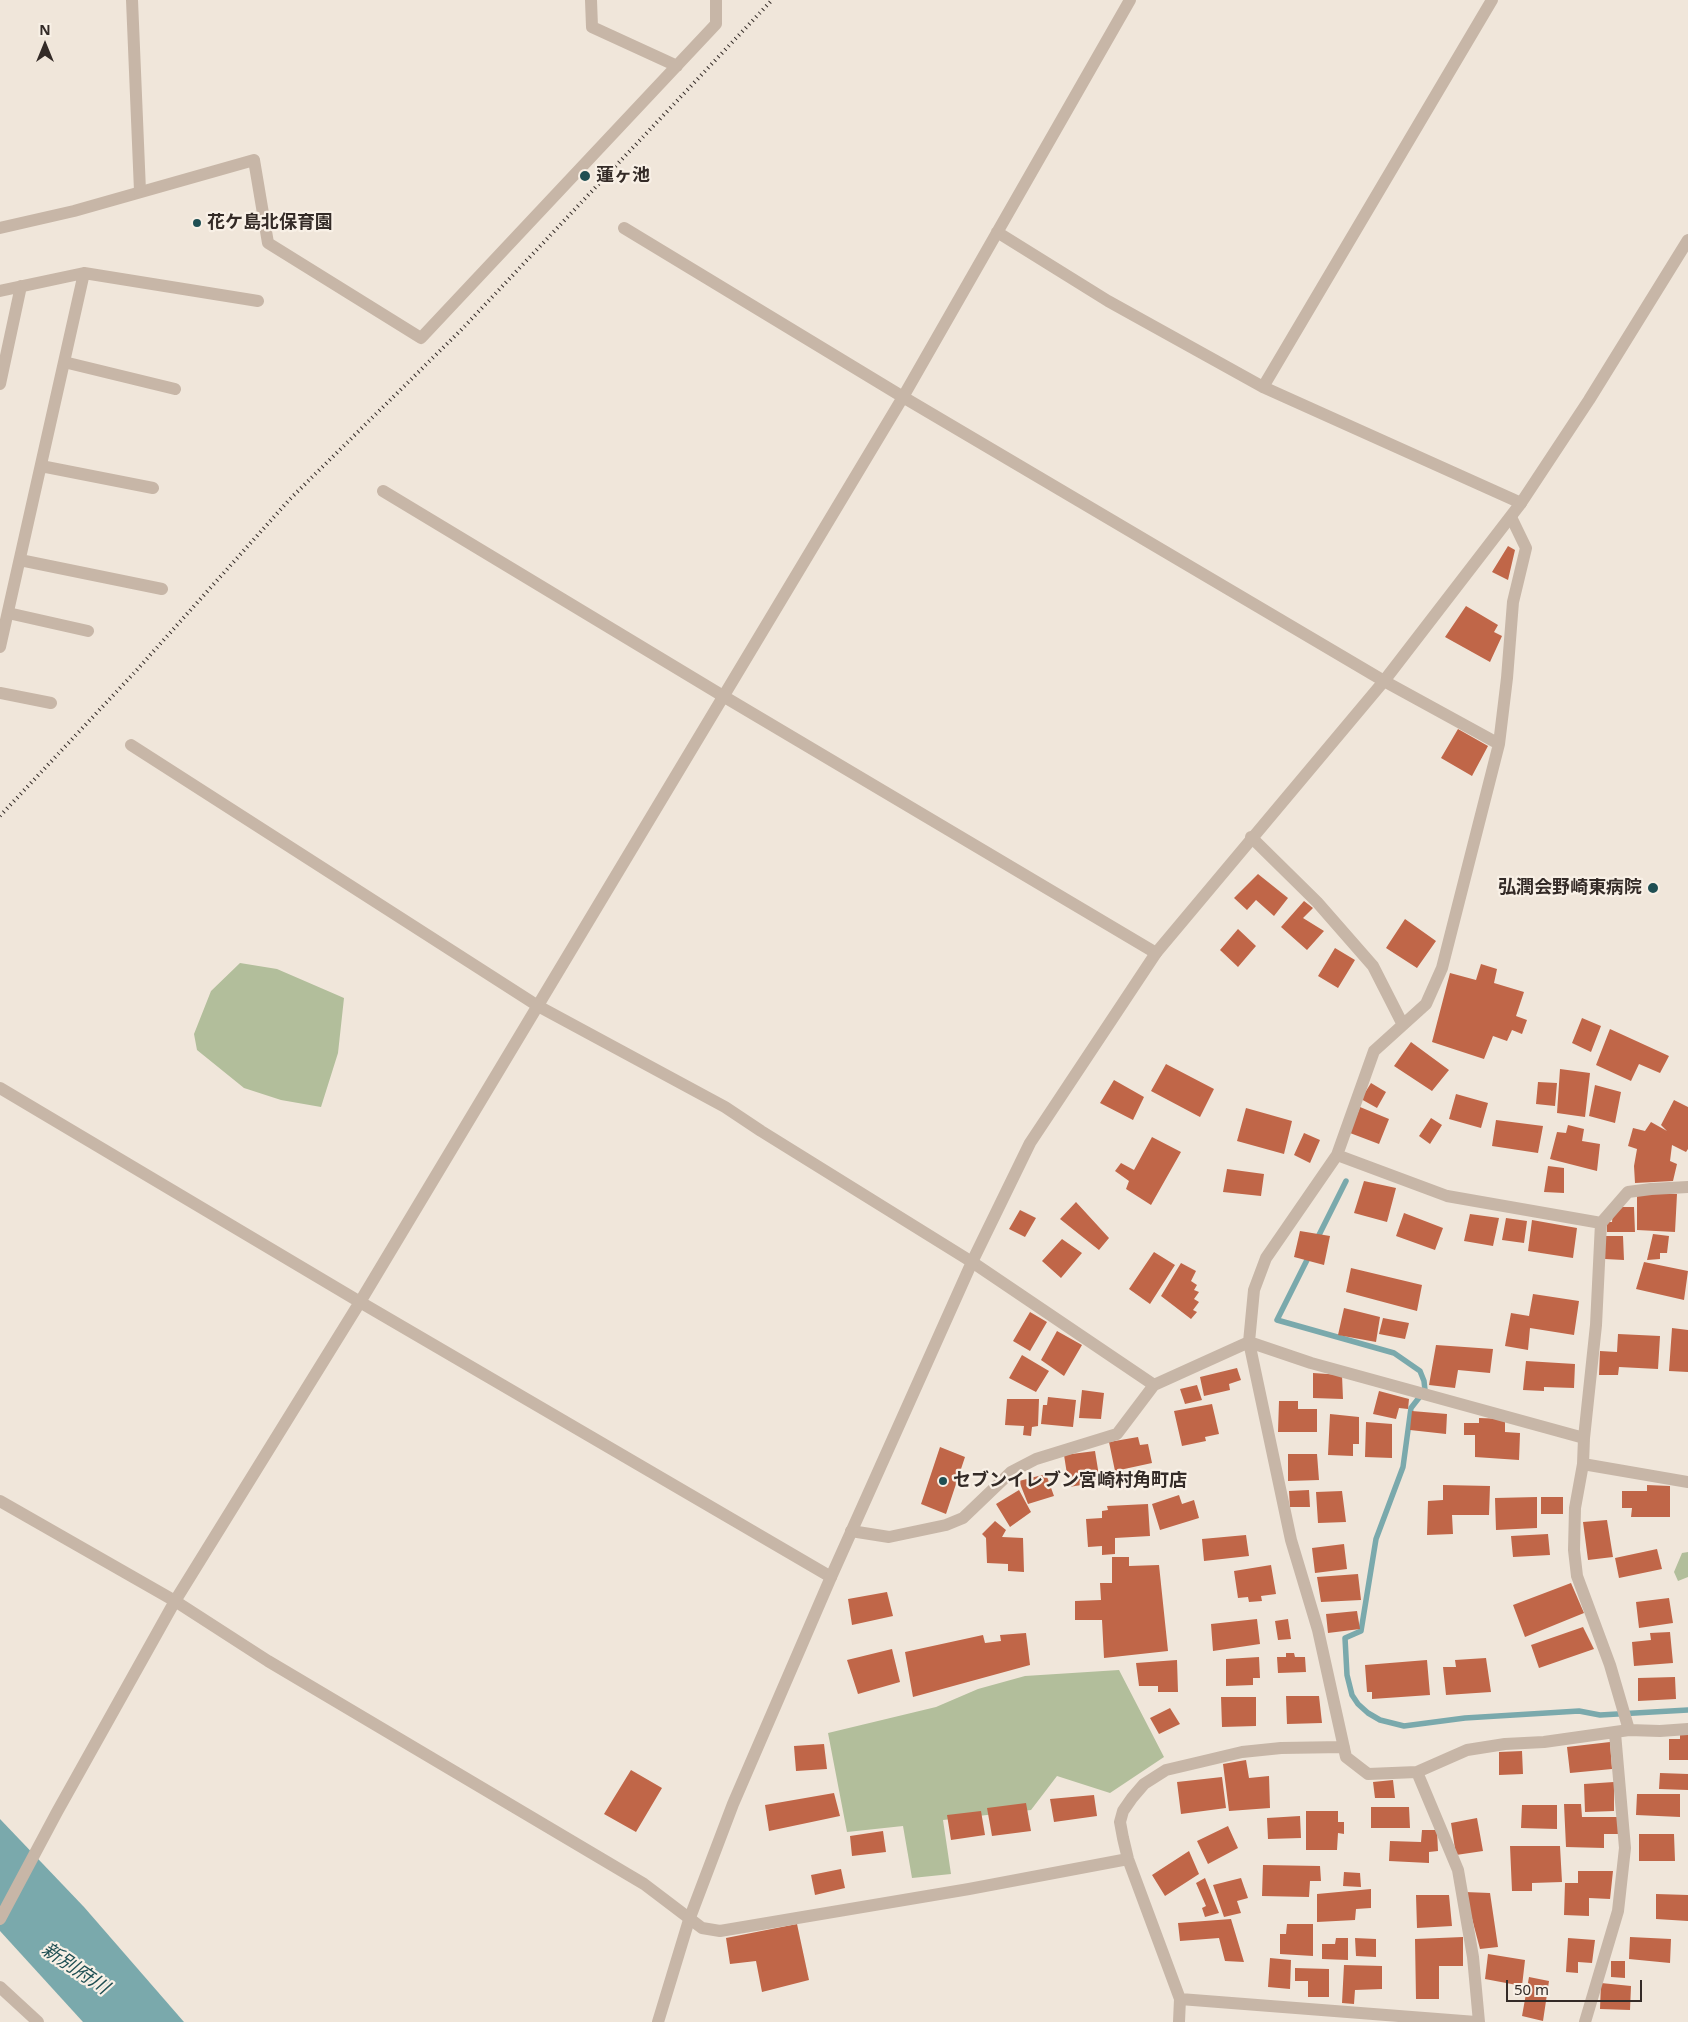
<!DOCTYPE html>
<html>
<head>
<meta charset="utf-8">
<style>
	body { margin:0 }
	#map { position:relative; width:1688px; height:2022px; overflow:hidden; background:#f0e6da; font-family:"Noto Sans",sans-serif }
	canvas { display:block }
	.north { position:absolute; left:20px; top:20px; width:50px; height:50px; -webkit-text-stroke:4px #f8f0e6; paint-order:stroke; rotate:0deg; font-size:14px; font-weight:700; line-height:20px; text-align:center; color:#342b27 }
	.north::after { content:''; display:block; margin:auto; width:18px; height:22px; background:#342b27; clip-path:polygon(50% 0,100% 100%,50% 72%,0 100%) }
	.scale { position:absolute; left:1506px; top:1980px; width:136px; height:22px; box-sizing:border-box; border:2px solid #342b27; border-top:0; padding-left:6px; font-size:15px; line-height:18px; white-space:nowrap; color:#342b27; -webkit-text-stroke:4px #f8f0e6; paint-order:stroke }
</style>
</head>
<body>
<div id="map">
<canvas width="1688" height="2022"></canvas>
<div class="north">N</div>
<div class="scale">50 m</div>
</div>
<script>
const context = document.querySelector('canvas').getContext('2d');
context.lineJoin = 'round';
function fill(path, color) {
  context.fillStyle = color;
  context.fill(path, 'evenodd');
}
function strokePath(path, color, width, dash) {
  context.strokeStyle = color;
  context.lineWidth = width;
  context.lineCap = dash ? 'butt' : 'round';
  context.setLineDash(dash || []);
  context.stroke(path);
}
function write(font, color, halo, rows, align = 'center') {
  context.font = font + ' "Noto Sans","Noto Sans JP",sans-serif';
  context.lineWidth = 4.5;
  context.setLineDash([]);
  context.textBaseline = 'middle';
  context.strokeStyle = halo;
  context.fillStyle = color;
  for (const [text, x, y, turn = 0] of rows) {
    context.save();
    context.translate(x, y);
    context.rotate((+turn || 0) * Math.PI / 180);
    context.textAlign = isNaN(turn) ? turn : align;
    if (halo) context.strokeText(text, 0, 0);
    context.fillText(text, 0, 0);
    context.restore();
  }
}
const green = new Path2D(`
	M240 963 277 969 344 998 338 1053 321 1107 281 1100 244 1088 197 1050 194 1034 211 991Z
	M1688 1552V1577L1678 1581 1674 1572 1682 1553Z
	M1119 1670 1164 1757 1110 1793 1057 1776 1031 1810 943 1820 951 1874 912 1878 903 1826 847 1832 828 1733 936 1707 978 1689 1025 1676Z`);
const water = new Path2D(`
	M0 1819 84 1907 184 2022H83L0 1931Z`);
const stream = new Path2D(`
	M1317 1239 1346 1181
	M1310 1254 1277 1320 1394 1353 1420 1371 1424 1381 1425 1390 1411 1408 1403 1467 1376 1539 1361 1631 1345 1638 1347 1675 1352 1695 1358 1704 1368 1713 1380 1720 1404 1726 1465 1718 1579 1711 1600 1715 1688 1710`);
const building = new Path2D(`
	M1508 546 1515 550 1508 580 1492 572Z
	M1466 606 1498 625 1494 632 1502 636 1490 662 1445 637Z
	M1458 729 1488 746 1472 776 1441 758Z
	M1258 874 1288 898 1274 916 1256 900 1247 910 1234 898Z
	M1304 901 1313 908 1303 918 1324 931 1307 950 1281 927Z
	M1405 919 1436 941 1417 968 1386 948Z
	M1238 929 1256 946 1238 967 1220 950Z
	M1335 948 1355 960 1338 988 1318 976Z
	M1481 964 1497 969 1494 983 1524 992 1516 1016 1527 1020 1522 1034 1512 1030 1507 1041 1493 1036 1484 1059 1432 1042 1450 973 1476 980Z
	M1582 1018 1601 1026 1591 1052 1572 1043Z
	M1610 1029 1669 1056 1660 1073 1639 1064 1631 1081 1596 1065Z
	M1411 1042 1449 1070 1432 1091 1394 1066Z
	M1166 1064 1214 1089 1200 1117 1151 1091Z
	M1560 1069 1590 1073 1585 1117 1557 1113Z
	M1114 1080 1144 1097 1133 1120 1100 1103Z
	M1538 1082 1557 1083 1555 1106 1536 1104Z
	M1371 1083 1386 1092 1377 1108 1361 1099Z
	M1595 1085 1621 1092 1615 1123 1589 1116Z
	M1456 1094 1488 1103 1481 1128 1449 1119Z
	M1674 1100 1688 1107V1149L1686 1152 1672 1145 1670 1161 1677 1164 1673 1181 1635 1183 1634 1166 1637 1149 1628 1146 1633 1128 1645 1131 1651 1122 1667 1131 1661 1125Z
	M1360 1107 1389 1119 1379 1144 1350 1133Z
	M1246 1108 1292 1121 1284 1154 1237 1141Z
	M1431 1118 1442 1125 1430 1144 1419 1136Z
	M1496 1120 1543 1126 1538 1153 1492 1146Z
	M1568 1125 1584 1129 1582 1141 1600 1144 1597 1171 1550 1159 1557 1132 1566 1133Z
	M1304 1133 1320 1140 1310 1163 1294 1155Z
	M1152 1137 1181 1152 1151 1205 1126 1189 1129 1181 1115 1171 1121 1163 1134 1170Z
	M1548 1166 1564 1168V1193L1544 1192Z
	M1227 1169 1264 1174 1261 1196 1223 1192Z
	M1364 1181 1396 1188 1387 1222 1354 1213Z
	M1637 1193 1677 1194 1675 1232 1637 1230Z
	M1076 1202 1109 1238 1099 1250 1060 1219Z
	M1617 1207H1634L1635 1232H1607V1222H1612L1613 1211Z
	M1020 1210 1036 1218 1025 1237 1009 1229Z
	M1404 1213 1443 1228 1435 1250 1396 1236Z
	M1470 1214 1499 1218 1493 1246 1464 1241Z
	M1506 1218 1527 1221 1524 1243 1502 1240Z
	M1532 1220 1577 1228 1573 1258 1528 1251Z
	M1300 1231 1330 1236 1324 1265 1294 1257Z
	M1653 1234 1669 1236 1667 1253H1660V1259L1647 1260Z
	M1605 1236H1623L1624 1260 1605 1259Z
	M1062 1239 1082 1253 1061 1278 1042 1261Z
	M1154 1252 1175 1265 1150 1304 1129 1289Z
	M1644 1262 1688 1271 1684 1300 1636 1289Z
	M1181 1263 1196 1271 1191 1281 1197 1285 1194 1290 1199 1292 1194 1299 1199 1302 1193 1310 1197 1312 1191 1319 1161 1296Z
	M1351 1268 1422 1285 1417 1311 1346 1292Z
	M1533 1294 1579 1301 1574 1335 1530 1328 1528 1350 1505 1346 1511 1313 1529 1316Z
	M1344 1308 1380 1317 1376 1342 1338 1335Z
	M1030 1312 1047 1322 1030 1351 1013 1341Z
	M1383 1318 1409 1323 1405 1339 1379 1334Z
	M1672 1328 1688 1330V1372L1669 1371Z
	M1057 1331 1082 1345 1064 1376 1041 1360Z
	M1618 1334 1660 1336 1658 1369 1619 1367 1618 1375H1599L1600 1351 1617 1352Z
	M1436 1345 1493 1349 1490 1373 1458 1370 1455 1388 1429 1385Z
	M1022 1355 1049 1371 1036 1392 1009 1378Z
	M1526 1361 1575 1364 1574 1388 1544 1387V1391L1523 1390Z
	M1237 1368 1241 1380 1229 1384 1230 1390 1204 1396 1200 1377Z
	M1313 1373 1342 1375 1343 1399 1313 1398Z
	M1197 1385 1202 1400 1185 1404 1180 1389Z
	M1082 1390 1104 1393 1101 1419 1079 1418Z
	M1379 1391 1409 1399 1408 1409 1399 1408 1396 1419 1373 1414Z
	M1048 1397 1076 1400 1073 1427 1041 1424 1043 1405H1047Z
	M1007 1399H1039L1038 1426 1032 1427 1031 1436 1023 1435 1024 1426 1005 1425Z
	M1279 1401H1298V1409H1317V1432H1278Z
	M1212 1404 1219 1434 1205 1437 1206 1441 1182 1446 1174 1411Z
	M1412 1411 1447 1414 1446 1434 1410 1430Z
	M1330 1414 1359 1417V1444H1353V1456L1328 1455Z
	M1479 1418 1505 1419V1432L1520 1433 1519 1460 1475 1457V1435H1464V1423H1479Z
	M1366 1422 1392 1424V1458L1365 1457Z
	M1138 1437 1140 1445 1148 1444 1152 1463 1115 1471 1109 1442Z
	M940 1447 965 1457 946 1514 921 1504Z
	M1095 1451 1100 1482 1069 1487 1064 1455Z
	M1288 1454H1317L1319 1480 1288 1481Z
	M1046 1474 1054 1496 1028 1504 1019 1481Z
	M1443 1485 1490 1486 1489 1515H1452L1453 1534 1427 1535 1428 1501 1443 1500Z
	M1647 1485 1670 1486V1517H1631L1632 1508H1622V1491H1647Z
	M1019 1490 1031 1512 1010 1527 996 1504Z
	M1309 1490 1310 1507H1290L1289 1491Z
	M1342 1491 1346 1522 1318 1523 1316 1492Z
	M1179 1495 1182 1504 1194 1500 1199 1518 1160 1530 1152 1504Z
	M1537 1497V1528L1496 1530 1495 1498Z
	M1541 1497H1563V1514H1541Z
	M1148 1504 1150 1536 1115 1538V1554L1102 1555V1546L1088 1547 1086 1519 1102 1518V1511L1108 1510 1107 1506Z
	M1607 1520 1613 1557 1588 1560 1583 1522Z
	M995 1521 1006 1530 1002 1537 1023 1538 1024 1572 1008 1571V1564L987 1563 986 1538 982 1534Z
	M1548 1534 1550 1555 1513 1557 1511 1536Z
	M1246 1535 1249 1556 1204 1561 1202 1539Z
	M1344 1544 1347 1569 1315 1573 1312 1548Z
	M1657 1549 1662 1569 1619 1578 1615 1558Z
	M1112 1557H1129V1566L1159 1565 1168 1651 1104 1658 1102 1620H1075V1601L1101 1600 1100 1583H1112Z
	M1271 1565 1276 1594 1261 1596 1262 1601 1249 1602 1248 1597 1238 1598 1234 1571Z
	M1358 1574 1361 1600 1321 1602 1317 1577Z
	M1571 1583 1584 1613 1525 1637 1513 1605Z
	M887 1592 893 1616 852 1625 848 1599Z
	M1669 1598 1673 1623 1639 1628 1636 1602Z
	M1357 1611 1360 1629 1328 1633 1326 1614Z
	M1257 1619 1260 1644 1213 1651 1211 1624Z
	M1288 1619 1291 1639 1278 1640 1275 1621Z
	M1583 1627 1594 1649 1539 1668 1531 1645Z
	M1670 1632 1673 1663 1634 1666 1632 1642 1651 1640 1650 1633Z
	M1026 1633 1030 1665 913 1697 905 1652 983 1635 985 1643 1001 1641 1000 1635Z
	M892 1649 900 1682 858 1694 847 1660Z
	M1286 1653H1294L1295 1657H1305L1306 1672 1278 1673 1277 1657H1286Z
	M1259 1657 1260 1678H1253V1685L1226 1686V1659Z
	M1486 1658 1491 1692 1446 1695 1443 1667H1456L1455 1660Z
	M1177 1660 1178 1692H1158V1686H1139L1136 1663Z
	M1427 1660 1430 1695 1372 1699V1692H1367L1365 1665Z
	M1675 1677 1676 1699 1638 1701V1678Z
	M1286 1696H1319L1322 1723 1287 1724Z
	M1221 1697H1256V1726L1222 1727Z
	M1170 1708 1180 1724 1159 1734 1150 1718Z
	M1680 1735H1688V1760H1669V1739H1680Z
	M1610 1742 1612 1769 1570 1773 1567 1747Z
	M824 1744 827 1769 796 1771 794 1746Z
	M1522 1751 1523 1774 1499 1775V1752Z
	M1246 1760 1249 1778 1269 1776 1270 1808 1229 1811 1223 1764Z
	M631 1770 662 1788 636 1832 604 1814Z
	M1660 1773 1688 1774V1790L1659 1789Z
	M1222 1777 1226 1808 1181 1814 1177 1782Z
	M1393 1780 1395 1798H1375L1373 1782Z
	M1614 1782V1811L1585 1812 1584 1784Z
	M834 1793 840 1816 769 1831 765 1805Z
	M1637 1794H1680V1817L1636 1815Z
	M1094 1795 1097 1816 1054 1822 1050 1799Z
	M1026 1803 1031 1831 992 1836 987 1808Z
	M1564 1804H1581L1582 1817H1618V1834H1604V1848L1566 1847Z
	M1522 1805H1557V1829L1521 1828Z
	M1371 1807H1409L1410 1828H1371Z
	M981 1811 985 1835 951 1840 947 1815Z
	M1306 1811H1338V1822H1344V1834L1338 1833 1337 1850H1306Z
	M1300 1816 1301 1838 1268 1839 1267 1818Z
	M1477 1818 1483 1851 1456 1855 1451 1823Z
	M1228 1826 1238 1848 1208 1864 1197 1841Z
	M1422 1830H1437L1438 1851 1429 1852V1863L1389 1861 1390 1841 1421 1842Z
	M883 1831 886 1852 852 1856 850 1836Z
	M1639 1834H1674L1675 1861H1639Z
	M1510 1846H1560L1562 1882 1532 1883V1891H1512Z
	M1189 1851 1199 1874 1165 1896 1152 1875Z
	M1263 1865 1320 1866 1321 1881H1310L1309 1897 1262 1896Z
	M841 1869 845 1888 815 1895 811 1875Z
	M1578 1871H1613L1610 1899 1589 1898V1916L1564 1915 1565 1883H1578Z
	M1344 1872 1360 1873 1361 1887 1343 1886Z
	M1205 1878 1219 1913 1205 1917 1202 1908 1206 1906 1196 1883Z
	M1241 1878 1248 1898 1237 1901 1241 1913 1224 1917 1213 1885Z
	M1371 1889V1908L1356 1909 1355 1920 1317 1922V1894Z
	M1465 1892 1490 1893 1498 1947 1480 1949Z
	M1656 1894 1688 1895V1921L1656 1919Z
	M1416 1895H1449L1452 1926 1417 1928Z
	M1231 1919 1244 1962 1225 1961 1219 1938 1180 1941 1178 1923Z
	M797 1924 809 1980 762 1992 756 1961 730 1964 726 1938Z
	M1287 1924H1313V1956L1280 1954V1934H1286Z
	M1463 1937V1966H1439V1999H1416L1415 1939Z
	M1630 1937 1671 1939 1670 1963 1629 1959Z
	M1336 1938H1348V1960L1322 1959V1944H1335Z
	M1355 1938 1376 1939V1957L1356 1956Z
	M1568 1938 1595 1940 1592 1963 1578 1962V1973L1566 1972Z
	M1488 1954 1525 1960 1522 1986 1485 1979Z
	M1270 1958 1291 1960 1290 1989 1268 1987Z
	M1611 1961H1625V1978L1611 1977Z
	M1344 1965 1382 1966V1989L1355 1990 1354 2004 1342 2003Z
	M1295 1968 1329 1969V1997H1308V1981H1295Z
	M1529 1977 1549 1981 1543 2021 1522 2016Z
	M1601 1983 1631 1986 1630 2010 1600 2009Z`);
const minor = new Path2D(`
	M591 0 592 27 677 66
	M0 228 74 211 254 160 268 243 421 338 716 24V0
	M624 228 903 397 1384 681 1499 744 1442 968 1426 1004 1374 1051 1337 1155 1266 1258 1254 1290 1249 1342 1291 1540 1318 1630 1346 1757 1368 1774 1417 1772 1467 1750 1505 1744 1544 1742 1629 1730 1660 1731 1688 1729
	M997 232 1108 301 1263 387 1521 503
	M0 291 84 273 258 301
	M64 362 175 389
	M0 384 21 286
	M1263 387 1492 0
	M41 466 153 488
	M383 491 723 696 1156 953
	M20 560 162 589
	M8 613 88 631
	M0 647 84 273
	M0 693 51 703
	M1499 744 1507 678 1513 602 1526 548 1511 517
	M131 745 538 1006 725 1107 761 1131 972 1262 1154 1385
	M1251 837 1317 902 1373 966 1403 1025
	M0 1088 360 1302 831 1577
	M1337 1155 1447 1196 1601 1223
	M1583 1464 1688 1482
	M0 1501 175 1601 268 1661 644 1884 702 1928 720 1931 969 1889 1128 1859
	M851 1531 889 1537 946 1525 963 1518 1011 1472 1036 1459 1117 1434 1154 1385 1249 1342 1311 1363 1584 1438
	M1629 1730 1610 1665 1577 1576 1574 1550 1575 1508 1583 1464 1584 1438 1596 1325 1601 1223 1628 1192 1651 1189 1688 1187
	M1417 1772 1458 1870 1473 1957 1479 2022
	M0 1919 57 1812 175 1601 360 1302 903 397 1130 0
	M0 1987 38 2022
	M1180 1999 1476 2022
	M1179 2022 1180 1999 1128 1859 1123 1838 1120 1822 1123 1811 1132 1798 1144 1784 1166 1770 1200 1762 1242 1752 1281 1748 1344 1747
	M1585 2022 1618 1911 1625 1848 1615 1733`);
const tertiary = new Path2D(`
	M132 0 140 191
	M658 2022 689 1920 733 1804 831 1577 972 1262 1030 1143 1156 953 1384 681 1521 503 1589 400 1688 240`);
const rail = new Path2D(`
	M0 816 135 672 290 499 463 328 772 0`);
const markers = [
	[585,176,6,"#1f4f53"],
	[197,223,5,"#1f4f53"],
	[1653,888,6,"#1f4f53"],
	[943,1481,5,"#1f4f53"]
];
const poiNames = [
	["蓮ヶ池",596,176],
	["花ケ島北保育園",207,223],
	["弘潤会野崎東病院",1642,888,"right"],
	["セブンイレブン宮崎村角町店",953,1481]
];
const waterNames = [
	["新別府川",75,1969,34]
];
fill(green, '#b2be9b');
fill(water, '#7aa9ac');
strokePath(stream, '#7aa9ac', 5.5);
fill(building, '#c06648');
strokePath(minor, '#c7b6a7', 12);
strokePath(tertiary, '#c7b6a7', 12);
strokePath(rail, '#342b27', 4, [1, 4]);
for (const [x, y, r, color] of markers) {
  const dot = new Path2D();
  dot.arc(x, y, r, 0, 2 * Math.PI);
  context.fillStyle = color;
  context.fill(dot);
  strokePath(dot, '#f8f0e6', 2);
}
write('bold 18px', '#342b27', '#f8f0e6', poiNames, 'left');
write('italic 19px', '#1f4f53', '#f8f0e6', waterNames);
</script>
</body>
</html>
